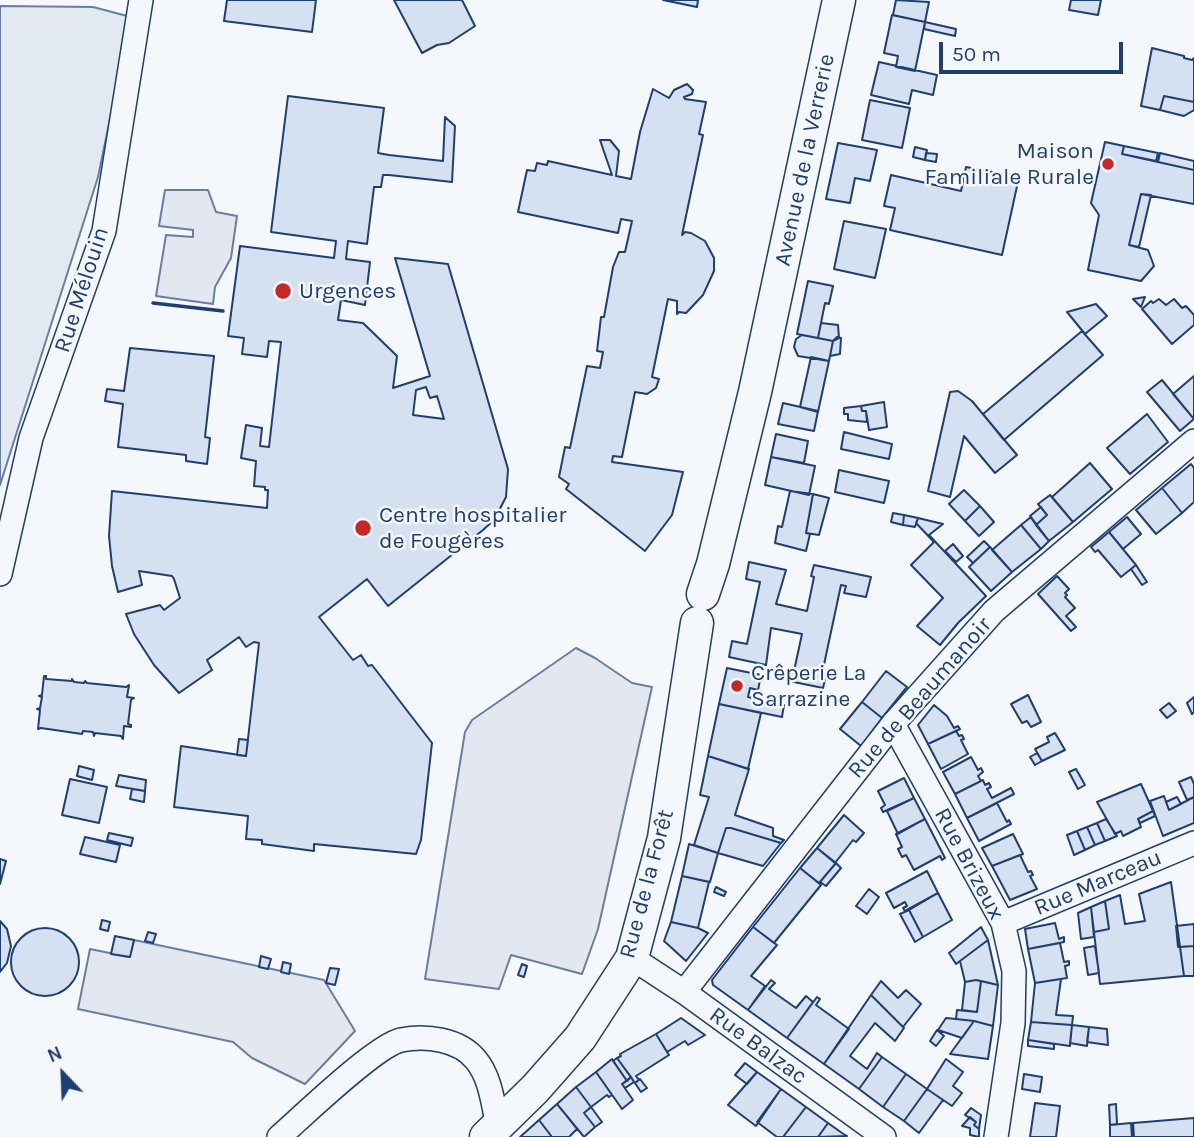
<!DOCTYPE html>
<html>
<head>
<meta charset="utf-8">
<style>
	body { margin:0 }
	#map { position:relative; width:1194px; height:1137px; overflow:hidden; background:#f4f7fb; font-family:Karla,sans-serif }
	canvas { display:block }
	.north { position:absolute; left:28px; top:1039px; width:70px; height:70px; -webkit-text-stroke:5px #f4f7fb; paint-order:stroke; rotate:337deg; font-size:19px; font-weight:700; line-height:28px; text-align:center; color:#1d3f73 }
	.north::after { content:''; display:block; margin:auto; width:24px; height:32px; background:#1d3f73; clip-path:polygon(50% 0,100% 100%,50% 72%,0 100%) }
	.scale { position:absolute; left:939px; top:42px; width:184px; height:32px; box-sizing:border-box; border:4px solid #1d3f73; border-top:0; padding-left:9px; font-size:21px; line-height:24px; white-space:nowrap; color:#1d3f73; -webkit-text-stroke:5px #f4f7fb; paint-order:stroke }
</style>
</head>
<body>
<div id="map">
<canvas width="1194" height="1137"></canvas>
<div class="north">N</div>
<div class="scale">50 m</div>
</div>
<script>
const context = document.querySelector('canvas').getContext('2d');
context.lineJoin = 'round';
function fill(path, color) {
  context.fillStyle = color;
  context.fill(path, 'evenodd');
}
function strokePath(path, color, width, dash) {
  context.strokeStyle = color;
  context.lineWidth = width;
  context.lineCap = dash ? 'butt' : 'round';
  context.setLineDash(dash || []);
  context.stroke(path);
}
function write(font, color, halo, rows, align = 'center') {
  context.font = font + ' Karla,sans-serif';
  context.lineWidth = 5;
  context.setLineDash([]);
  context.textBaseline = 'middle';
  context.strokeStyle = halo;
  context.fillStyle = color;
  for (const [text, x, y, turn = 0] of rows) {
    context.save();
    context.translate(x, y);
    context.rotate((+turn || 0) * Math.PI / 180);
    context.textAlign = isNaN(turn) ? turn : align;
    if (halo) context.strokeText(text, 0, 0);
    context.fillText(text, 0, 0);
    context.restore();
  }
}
const green = new Path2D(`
	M0 6 93 7 131 17 98 177 0 485Z`);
const parking = new Path2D(`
	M165 190H208L216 212 237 216 231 258 215 287 213 304 156 296 166 235 193 237V230L159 226Z
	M576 648 595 658 632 683 652 687 598 929 582 974 511 955 499 989 425 979 465 732 472 720Z
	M134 940 324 980 355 1031 305 1084 252 1058 233 1042 78 1009 90 949 129 957Z`);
const building = new Path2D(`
	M227 0H316L312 32 224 21Z
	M394 0H462L475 26 449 43 437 45 422 53Z
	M663 0H698L697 7Z
	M896 0 929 2 925 22 893 15Z
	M1071 0H1101L1098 15 1069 10Z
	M892 15 925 22 915 71 896 67 898 56 884 53Z
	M925 22 956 29 955 36 924 29Z
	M1152 48 1184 56V58L1192 60 1194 58V102L1164 96 1160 110 1141 106Z
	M879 62 937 75 933 95 912 90 909 104 871 95Z
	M687 84 693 90 692 94 684 97 685 99 706 102 699 134 703 135 682 235 685 232 691 233 705 241 714 258V271L703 295 686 313 679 312 677 314V301L668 299 652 377 659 379 656 388 647 394 635 392 622 457 613 456 612 462 683 472 672 515 645 551 566 489 569 484 559 477 565 447 570 448 587 366 600 368 603 352 597 351 601 317H604L613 267 619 252H625L632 221 621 219 618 233 518 212 527 170 535 171 537 163 547 165 548 161 612 175 600 140H610L619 151 616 176 631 179 640 132 653 89 669 98 674 90Z
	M288 96 384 108 378 153 389 155 443 161 445 117 455 126 452 182 389 175H383L381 187H374L367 244 348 241 346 259 370 262 365 305 341 300 338 320 363 323 397 356 393 388 430 376 395 258 448 264 508 469 506 497 494 520 483 530 388 606 367 579 319 617 353 660 361 655 368 666 372 665 432 743 421 840 416 854 314 844V851L262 844V840L246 839 248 816 174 807 181 746 246 756 259 643 254 642 246 647 239 637 207 660 212 670 179 693 154 665 134 634 126 614 160 605 164 610 180 598 174 579 172 576 139 571 142 585 118 592 112 566 109 536 112 491 267 508 268 490H265V487L254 486 256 461 241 458 246 425 262 428 260 446 269 447 281 342 269 341 267 357 242 354 244 338 228 336 240 246 334 258 336 241 271 232ZM426 387 430 398 437 396 444 419 413 415 416 390Z
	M1164 96 1194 102V110L1184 116 1160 110Z
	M870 100 910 108 902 148 862 140Z
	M1105 142 1124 146 1122 154 1194 170V204L1141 194 1129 245 1148 250 1154 266 1141 281 1088 270 1099 215 1091 203Z
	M838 143 877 150 870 181 855 178 850 203 826 199Z
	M1124 146 1158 153 1156 161 1122 154Z
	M915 147 927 150 925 160 913 157Z
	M926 153 937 154 936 162 925 160Z
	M1160 153 1194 161V170L1158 162Z
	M966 167 1019 177 1002 255 890 230 895 208 884 206 891 175 961 191Z
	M1141 194 1151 195 1139 247 1129 245Z
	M844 221 886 229 875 278 834 269Z
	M808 281 833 286 829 304 825 303 818 338 797 334Z
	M1145 297 1141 307 1133 299Z
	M1159 299 1166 305 1174 299 1182 308 1186 306 1194 315V325L1172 344 1142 309 1151 301 1153 303Z
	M1096 304 1107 316 1085 334 1067 312Z
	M821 323 838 325 839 338 833 341 818 338Z
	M1082 331 1103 355 1004 440 983 414Z
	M802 335 833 341 829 361 798 356 794 347 796 339Z
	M837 337 841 338 840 354 830 356 833 341Z
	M130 348 214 356 205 437 210 438 207 464 186 461V455L118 447 123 404 105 401 107 389 124 391Z
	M811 357 829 361 818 412 800 407Z
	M1194 376V419L1173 394Z
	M1162 380 1194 419 1180 431 1147 392Z
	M958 391 972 401 1017 455 995 473 964 436 950 497 928 491 950 392Z
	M884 402 887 427 869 430 866 411H862L861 406Z
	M783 403 818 411 814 431 778 424Z
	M861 406 862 411H866L867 422 848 420V414H844V408Z
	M1147 414 1168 442 1130 474 1107 448Z
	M844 432 892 444 889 459 841 449Z
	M776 434 808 441 804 463 771 457Z
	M771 457 815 466 809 495 765 485Z
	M1090 463 1112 489 1073 522 1052 497Z
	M1191 464 1194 468V502L1182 513 1162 488Z
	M839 470 889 481 884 503 835 492Z
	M1162 488 1182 513 1156 534 1136 510Z
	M964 490 980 506 965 521 949 504Z
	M790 491 813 494 806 533 810 534 806 551 775 543 778 526 782 527Z
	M813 494 829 498 819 535 806 533Z
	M1050 495 1073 522 1049 541 1036 525 1047 515 1038 504Z
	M980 506 994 522 979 536 965 521Z
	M1041 507 1047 515 1036 525 1030 516Z
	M893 513 904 515 903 525 891 522Z
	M904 515 918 518 915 527 903 525Z
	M1031 517 1049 541 1041 549 1021 525Z
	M1127 517 1141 534 1123 549 1109 532Z
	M918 518 943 524 929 535 986 596 958 623 940 645 917 626 943 598 911 565 934 542 916 523Z
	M1021 525 1041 549 1012 572 992 550Z
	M1109 532 1136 565 1121 577 1098 550 1095 552 1091 547Z
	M984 541 990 547 973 563 967 557Z
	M953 544 963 556 956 562 945 551Z
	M990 547 1012 572 991 591 969 567Z
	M749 562 786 570 776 604 807 611 814 577 811 576 814 565 871 577 866 597 844 593 846 586 841 585 822 674 826 675 823 688 789 681 792 670 794 671 802 634 771 628 766 665 729 657 732 641 747 644 760 582 746 579Z
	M1136 565 1147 582 1142 585 1131 569Z
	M1057 576 1069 589 1065 593 1067 595 1065 597 1075 608 1066 616 1076 627 1071 631 1038 594Z
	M727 668 761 675 758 690 750 688 748 697 784 705 782 717 719 704Z
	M886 671 907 687 882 718 862 702Z
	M44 676H46V679L72 681V679L74 682 84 683 85 681 87 683 126 687 129 685 127 697 134 698 131 700 128 724 131 725V727L124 726 123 739 121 736 95 733 94 736 93 732 83 731 82 734 41 728 38 729 40 710 37 709 40 708 42 697 39 696 42 695Z
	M1028 695 1041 722 1031 727 1027 721 1022 723 1011 704Z
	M1194 697V712L1192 714 1187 703Z
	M862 702 882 718 861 746 840 729Z
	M1169 703 1176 711 1167 718 1160 710Z
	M719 704 761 713 748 769 708 756Z
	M934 705 947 716 954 728 958 726 960 729 928 744 918 725Z
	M956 731 959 736 962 735 964 739 961 740 968 754 941 769 928 744Z
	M1055 733 1065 750 1042 761 1035 749 1049 742 1047 737Z
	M239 739 248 740 246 756 237 755Z
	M1037 753 1042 761 1035 765 1030 757Z
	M708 756 749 769 735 815 773 828V836L784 840 781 843 731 828H726L718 853 694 845 709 797 700 795Z
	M971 757 978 770 981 768 983 772 978 776 981 781 955 794 943 772Z
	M79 766 94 770 92 780 77 776Z
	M1076 769 1085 785 1078 789 1069 772Z
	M119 775 146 780 145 791 116 786Z
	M1191 777 1194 784V797L1187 800 1179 782Z
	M904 778 914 798 883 812 881 808 885 805 878 791Z
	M70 779 107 787 99 823 62 815Z
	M983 780 985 785 989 783 991 787 987 789 992 798 1011 788 1014 794 967 818 955 794Z
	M1141 784 1153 811 1138 819 1141 827 1123 836 1121 831 1115 834 1097 802Z
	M132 789 145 791 144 802 130 799Z
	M1164 796 1169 810 1194 797V823L1163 836 1150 801Z
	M1177 797 1181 804 1169 810 1166 802Z
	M914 798 925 819 898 834 887 811Z
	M997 803 1007 822 1009 820 1011 824 979 841 967 818Z
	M1153 811 1155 816 1140 823 1138 819Z
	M844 815 864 833 856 842 853 840 835 863 817 848Z
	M925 819 945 858 942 860 940 856 914 870 906 855 902 857 898 849 902 847 896 834Z
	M1106 819 1117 836 1105 841 1097 823Z
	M1097 823 1105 841 1095 845 1087 827Z
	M1087 827 1095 845 1085 850 1077 831Z
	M726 828H731L781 843 763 866 718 853Z
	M1077 831 1085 850 1074 855 1067 835Z
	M109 833 133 838 131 846 107 840Z
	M1013 834 1023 854 992 866 982 848Z
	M85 837 120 845 116 862 80 854Z
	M689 844 718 853 710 882 682 876Z
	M817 848 836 863 819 883 800 868Z
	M1020 855 1028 872 1031 871 1033 875 1030 876 1037 889 1010 900 992 866Z
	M0 859 6 861 0 884Z
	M836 863 841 868 826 886 820 882Z
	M800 868 821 885 774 943 753 927Z
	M927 871 938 893 905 911 903 908 907 906 905 902 894 908 886 893Z
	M682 876 709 882 698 928 671 922Z
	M1171 882 1184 976 1100 984 1094 932 1109 929 1105 901 1120 895 1125 924 1145 921 1139 894Z
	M716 887 726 892 724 896 714 892Z
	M869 889 879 897 867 914 856 906Z
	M938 893 952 920 923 937 909 910Z
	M1105 901 1109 929 1094 932 1091 907Z
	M1091 907 1094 937 1081 939 1078 913Z
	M909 910 923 937 915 942 900 914Z
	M102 920 110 922 108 931 100 929Z
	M0 921 7 929 11 946 7 963 0 972Z
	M671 922 698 928 708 933 686 961 664 941Z
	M1055 923 1059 939 1064 937V942L1028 949 1025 929Z
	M1194 924V946L1178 947 1176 926Z
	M753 927 777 945 751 976 765 986 748 1010 713 985 712 980Z
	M981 927 988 940 956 964 949 953Z
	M11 962a34 34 0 1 1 68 0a34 34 0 1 1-68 0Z
	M148 932 156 934 153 943 145 941Z
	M115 936 134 940 130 957 111 954Z
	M988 940 998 985 976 980 965 982 960 961Z
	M1060 943 1064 962 1069 961V965L1065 966 1067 978 1035 983 1028 949Z
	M1095 946 1099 973 1088 975 1084 948Z
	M1194 946V976H1184L1180 947Z
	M261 956 271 959 268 969 259 967Z
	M283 962 291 964 289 974 281 972Z
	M522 964 527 966 524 977 518 975Z
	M330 968 339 969 335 985 326 983Z
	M1061 979 1056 1015 1073 1016 1072 1025 1031 1022 1035 983Z
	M771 980 775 983 769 989 796 1008 806 996 813 1002 787 1038 748 1010Z
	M976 980 981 981 977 1012 962 1010 965 982Z
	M881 981 898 998 906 990 921 1004 903 1027 871 995Z
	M981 981 998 985 993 1026 974 1021 956 1019 957 1010 977 1012Z
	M871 995 904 1028 895 1041 875 1023 850 1056 867 1069 877 1053 882 1057 859 1089 824 1064Z
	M817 997 820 999 816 1005 849 1029 824 1064 787 1038Z
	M681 1018 705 1035 688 1045 685 1041 667 1052 656 1034Z
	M946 1018 956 1019 974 1021 962 1038 938 1030Z
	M974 1021 993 1026 988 1059 950 1054Z
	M1031 1022 1072 1025 1070 1046 1028 1040Z
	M1072 1025 1089 1027 1087 1046 1070 1043Z
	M1089 1027 1107 1029 1108 1045 1087 1042Z
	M937 1030 944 1036 936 1046 930 1041Z
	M656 1034 669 1055 636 1076 639 1080 635 1083 617 1058 621 1056 620 1054Z
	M1028 1040 1054 1044V1049L1028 1046Z
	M882 1057 906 1074 883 1107 859 1089Z
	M617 1058 631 1077 627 1081 613 1061Z
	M612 1059 627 1081 622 1084 633 1100 622 1109 596 1072Z
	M946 1059 963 1072 953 1086 962 1093 952 1106 927 1089Z
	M745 1063 757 1072 747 1084 735 1075Z
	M596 1072 612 1095 609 1097 607 1095 591 1107 576 1087Z
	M757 1072 781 1089 756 1126 728 1105Z
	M906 1074 927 1089 904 1121 883 1107Z
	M1024 1074 1042 1077 1040 1092 1022 1089Z
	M631 1077 634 1082 625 1088 622 1084Z
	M640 1079 647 1088 641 1092 635 1083Z
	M576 1087 591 1107 584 1113 595 1127 584 1137 557 1104Z
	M781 1089 806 1107 783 1137H777L757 1122Z
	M927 1089 943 1100 919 1133 904 1121Z
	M1035 1103 1060 1106 1056 1137H1030Z
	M557 1104 577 1129 569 1137H552L539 1120Z
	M1116 1104 1117 1124 1110 1125 1109 1105Z
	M591 1107 602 1122 595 1127 584 1113Z
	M806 1107 828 1123 818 1137H783Z
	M971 1108 981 1115 979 1129 974 1125 976 1122 965 1115Z
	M970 1117 976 1122 974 1125 979 1129V1137L970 1135V1128L962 1126Z
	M1194 1118V1137H1134L1133 1123Z
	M539 1120 552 1137H520Z
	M828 1123 842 1133 847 1136 818 1137Z
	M1131 1123 1132 1137H1110V1125Z`);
const street = new Path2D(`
	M0 574 31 438 104 231 141 0
	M893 724 1003 923 1014 971 1013 1023 996 1137
	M1003 923 1194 843
	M632 958 684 992 884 1137
	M684 992 893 724 994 611 1194 441
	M279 1137C303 1116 375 1046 401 1040 426 1035 459 1039 476 1060 491 1078 493 1105 498 1126`);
const secondary = new Path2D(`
	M703 594 713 564 755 392 839 0
	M486 1137 535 1089 580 1038 632 958 664 838 697 623`);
const wall = new Path2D(`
	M153 303 223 311`);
const markers = [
	[1108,164,7,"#c62828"],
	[283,291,9,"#c62828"],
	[363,528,9,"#c62828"],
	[737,686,7,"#c62828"]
];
const poiNames = [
	["Maison",1094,151,"right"],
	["Familiale Rurale",1094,177,"right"],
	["Urgences",299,291],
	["Centre hospitalier",379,515],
	["de Fougères",379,541],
	["Crêperie La",751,673],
	["Sarrazine",751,699]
];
const streetNames = [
	["Avenue de la Verrerie",805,160,-78],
	["Rue Mélouin",82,290,-72],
	["Rue de Beaumanoir",920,698,-49],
	["Rue Brizeux",969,864,62],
	["Rue Marceau",1098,883,-23],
	["Rue de la Forêt",647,884,-75],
	["Rue Balzac",758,1046,36]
];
fill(green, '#e3e9f0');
strokePath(green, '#687fa3', 2);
fill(parking, '#e3e8f0');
strokePath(parking, '#687fa3', 2);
fill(building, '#d5e0f0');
strokePath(building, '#1d3f73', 2);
strokePath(street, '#1d3f73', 26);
strokePath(secondary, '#1d3f73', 35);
strokePath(street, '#f4f7fb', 23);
strokePath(secondary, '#f4f7fb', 32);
strokePath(wall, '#1d3f73', 3.5);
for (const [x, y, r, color] of markers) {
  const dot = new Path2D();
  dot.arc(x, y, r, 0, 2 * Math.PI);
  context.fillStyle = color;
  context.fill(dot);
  strokePath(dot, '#f4f7fb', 2.5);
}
write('23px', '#1d3f73', '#f4f7fb', poiNames, 'left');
write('23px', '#1d3f73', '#f4f7fb', streetNames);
</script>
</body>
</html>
